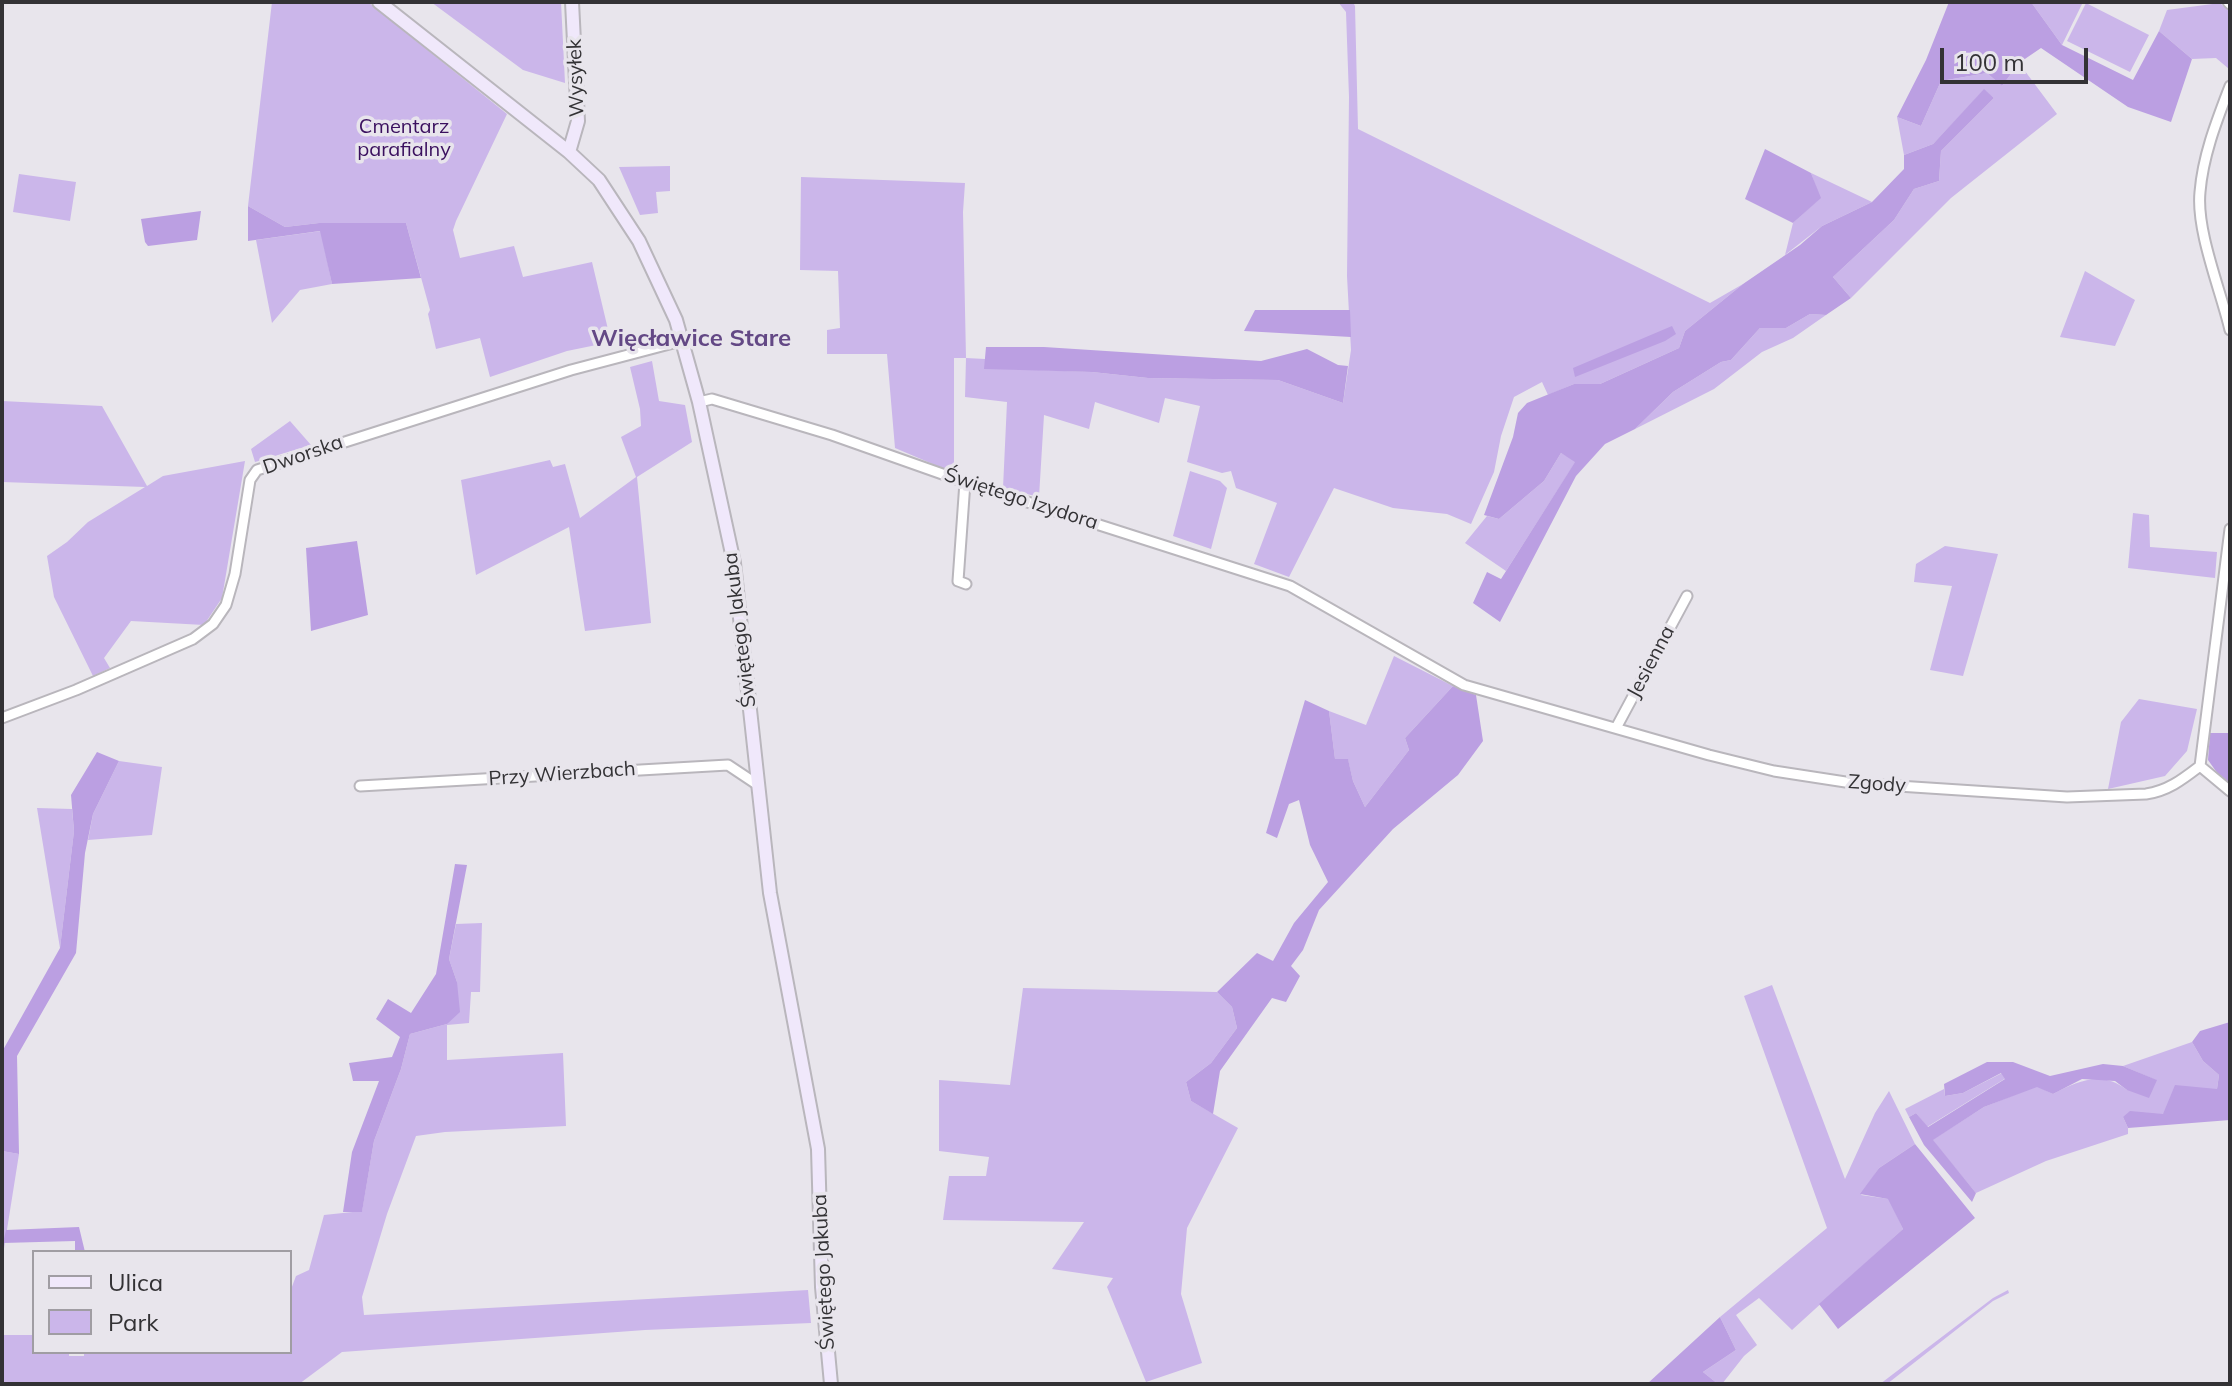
<!DOCTYPE html>
<html>
<head>
<meta charset="utf-8">
<style>
	body { margin:0 }
	#map { position:relative; width:2232px; height:1386px; overflow:hidden; background:#e8e5ec; font-family:Mulish,sans-serif }
	canvas { display:block }
	.frame { position:absolute; inset:0; border:4px solid #333235; pointer-events:none }
	.legend { position:absolute; left:32px; top:1250px; width:260px; height:104px; box-sizing:border-box; background:#e8e5ec; border:2px solid #a09da3; margin:0; padding:10px 14px; list-style:none; font-size:24px; color:#333235 }
	.legend li { display:flex; align-items:center; gap:16px; height:40px }
	.legend b { width:40px; border:2px solid #a09da3 }
	.scale { position:absolute; left:1940px; top:48px; width:148px; height:36px; box-sizing:border-box; border:4px solid #333235; border-top:0; padding-left:10px; font-size:24px; line-height:28px; white-space:nowrap; color:#333235; -webkit-text-stroke:6px #e8e5ec; paint-order:stroke }
</style>
</head>
<body>
<div id="map">
<canvas width="2232" height="1386"></canvas>
<div class="frame"></div>
<ul class="legend">
<li><b style="height:10px;background:#f0e8fb"></b>Ulica</li>
<li><b style="height:22px;background:#cbb6ea"></b>Park</li>
</ul>
<div class="scale">100 m</div>
</div>
<script>
const context = document.querySelector('canvas').getContext('2d');
context.lineJoin = 'round';
function fill(path, color) {
  context.fillStyle = color;
  context.fill(path, 'evenodd');
}
function strokePath(path, color, width, dash) {
  context.strokeStyle = color;
  context.lineWidth = width;
  context.lineCap = dash ? 'butt' : 'round';
  context.setLineDash(dash || []);
  context.stroke(path);
}
function write(font, color, halo, rows, align = 'center') {
  context.font = font + ' Mulish,sans-serif';
  context.lineWidth = 7;
  context.setLineDash([]);
  context.textBaseline = 'middle';
  context.strokeStyle = halo;
  context.fillStyle = color;
  for (const [text, x, y, turn = 0] of rows) {
    context.save();
    context.translate(x, y);
    context.rotate((+turn || 0) * Math.PI / 180);
    context.textAlign = isNaN(turn) ? turn : align;
    if (halo) context.strokeText(text, 0, 0);
    context.fillText(text, 0, 0);
    context.restore();
  }
}
const green = new Path2D(`
	M272 2H368L507 114 456 221 453 230 460 258 514 246 523 277 592 262 611 342 567 351 490 377 480 338 436 349 428 314 430 310 406 223H319L285 227 248 206Z
	M431 2H561L565 83 523 70Z
	M1338 2H1353L1355 6 1358 129 1710 303 1743 284 1685 331 1679 348 1600 384H1574L1548 395 1542 382 1514 397 1501 436 1494 472 1471 524 1447 514 1393 508 1334 488 1289 577 1254 564 1277 503 1236 488 1231 471 1222 473 1187 462 1200 406 1165 398 1159 423 1095 402 1089 429 1044 415 1039 497 1003 488 1007 402 965 397 966 358H954V473L895 448 887 354H827V330L840 328 838 271 800 270 801 177 965 183 963 212 966 358 985 359V368L1092 372 1148 378 1278 380 1343 403 1351 350 1347 276 1349 97 1346 12Z
	M2031 2H2083L2062 45Z
	M2086 3 2149 35 2130 72 2067 41Z
	M2220 3 2230 12 2229 69 2216 58 2192 59 2159 31 2167 10Z
	M2019 63 2057 114 1951 198 1851 298 1833 277 1894 220 1914 189 1939 181 1941 151 1994 98 1984 90 1933 144 1904 155 1897 117 1921 126 1941 81 1987 73 2002 86Z
	M670 166V191L656 192 658 213 640 215 619 167Z
	M1811 173 1872 202 1822 226 1785 255 1793 223 1820 198Z
	M19 174 76 182 70 221 13 212Z
	M321 231 332 284 300 290 272 323 256 240Z
	M2085 271 2135 300 2115 346 2060 337Z
	M1810 314 1826 315 1793 338 1762 352 1714 389 1635 429 1673 392 1721 362 1731 360 1760 328H1786Z
	M652 361 659 401 685 405 692 442 637 477 651 623 585 631 569 527 476 575 461 480 550 460 553 467 565 464 580 518 636 477 621 437 641 426 640 409 630 367Z
	M2 401 102 406 147 486 163 476 245 461 222 598 204 625 131 621 104 658 110 668 93 676 54 597 47 556 67 542 88 522 145 487 2 482Z
	M290 421 311 445 255 462 251 449Z
	M1561 453 1576 461 1506 571 1465 543 1487 516 1499 519 1544 481Z
	M1190 471 1220 481 1227 488 1211 549 1173 536Z
	M2133 513 2149 515 2150 547 2217 552 2215 578 2128 568Z
	M1945 546 1998 554 1963 676 1930 670 1952 586 1914 582 1916 564Z
	M1394 656 1453 686 1405 738 1409 750 1365 807 1353 781 1348 760 1335 759 1329 711 1366 725Z
	M2139 699 2197 709 2187 751 2165 776 2108 789 2121 722Z
	M119 761 162 767 152 835 88 840 93 814Z
	M37 808 72 809 74 831 60 948Z
	M482 923 480 992H471L469 1023 447 1025V1060L563 1053 566 1126 445 1132 416 1136 387 1214 362 1297 364 1315 808 1290 811 1323 645 1330 342 1352 299 1384H2V1335H34V1352H69V1356H84V1352H290V1292L296 1276 309 1270 324 1215 362 1211 374 1141 401 1069 410 1034 447 1024 457 982 449 959 456 924Z
	M1772 985 1845 1179 1875 1113 1889 1091 1915 1144 1879 1168 1861 1195 1889 1199 1903 1229 1792 1330 1759 1298 1736 1315 1757 1345 1744 1356 1722 1384H1718L1703 1372 1736 1350 1720 1317 1827 1228 1744 996Z
	M1023 988 1217 992 1232 1007 1237 1028 1211 1063 1186 1082 1191 1101 1238 1128 1187 1228 1181 1294 1202 1363 1146 1382 1107 1287 1113 1278 1052 1269 1084 1222 943 1220 949 1176H986L989 1157 939 1151V1080L1010 1085Z
	M2192 1042 2203 1061 2219 1075 2217 1089 2163 1114 2123 1117 2128 1128V1134L2046 1161 1976 1193 1932 1140 1984 1107 2037 1086 2053 1094C2078 1081 2102 1070 2127 1090L2156 1080 2123 1066Z
	M2002 1073 2006 1078 1927 1127 1916 1113 1909 1117 1905 1109 1944 1089 1945 1096 1963 1093Z
	M2 1151 19 1154 2 1261Z
	M2008 1290 2009 1293 1993 1301 1887 1384H1880L1993 1298Z`);
const forest = new Path2D(`
	M1949 2H2031L2062 45 2133 80 2159 31 2192 59 2171 122 2128 107 2041 48 2019 63 2002 86 1987 73 1941 81 1921 126 1897 117 1926 60Z
	M1984 89 1994 98 1941 151 1939 181 1914 189 1894 220 1833 277 1851 298 1826 315 1810 314 1786 328H1760L1731 360 1721 362 1673 392 1635 429 1605 444 1576 476 1500 622 1473 603 1487 572 1501 579 1575 462 1561 453 1544 481 1499 519 1484 515 1513 437 1518 413 1527 403 1574 384H1600L1679 348 1685 331 1743 284 1800 245 1822 226 1872 202 1904 169V155L1933 144Z
	M1765 149 1811 173 1821 198 1793 223 1745 199Z
	M248 206 285 227 319 223H406L421 278 332 284 320 231 248 241Z
	M201 211 197 240 148 246 145 242 141 219Z
	M1255 310H1350L1351 337 1244 331Z
	M1672 326 1676 334 1665 341 1575 377 1573 368Z
	M986 347H1044L1261 361 1307 349 1338 365 1348 366 1343 403 1278 380 1148 378 1092 372 984 369Z
	M357 541 368 615 311 631 306 548Z
	M1453 686 1476 695 1483 741 1458 775 1393 829 1319 910 1303 950 1291 966 1300 976 1286 1002 1272 998 1220 1071 1213 1114 1191 1101 1186 1082 1211 1063 1237 1028 1232 1007 1217 992 1257 953 1273 961 1294 923 1328 882 1310 845 1299 800 1289 804 1277 838 1266 833 1305 700 1329 711 1335 759H1348L1353 781 1365 807 1409 750 1405 738Z
	M2210 733H2230V783L2218 774 2208 760Z
	M97 752 119 761 93 814 85 853 76 953 17 1056 19 1154 2 1151 3 1050 60 948 74 831 71 795Z
	M455 864 467 865 449 959 457 982 460 1012 447 1024 410 1034 401 1069 374 1141 362 1212H343L352 1152 379 1081H353L349 1063 392 1057 400 1037 376 1019 388 999 411 1013 436 974Z
	M2230 1022V1120L2128 1128 2123 1117 2130 1111 2163 1114 2175 1085 2217 1089 2219 1075 2203 1061 2192 1042 2200 1031Z
	M1987 1062H2013L2050 1076 2103 1064 2123 1066 2157 1080 2149 1098 2127 1090 2115 1081 2082 1079 2053 1094 2037 1087 1984 1107 1933 1140 1976 1193 1972 1202 1924 1145 1909 1117 1916 1113 1928 1127 2005 1079 2001 1073 1963 1093 1945 1096 1944 1084Z
	M1915 1144 1975 1218 1838 1329 1819 1304 1903 1229 1888 1199 1860 1194 1879 1168Z
	M79 1227 85 1252H75V1241L3 1243 6 1230Z
	M1720 1317 1736 1350 1703 1372 1718 1384H1647Z`);
const street = new Path2D(`
	M2228 2 2230 4
	M2230 86C2217 120 2203 155 2200 192 2196 231 2221 291 2230 330
	M699 402 712 399 832 435 965 482 1290 586 1464 685 1709 755 1774 771 1852 783 2067 797 2146 794C2168 791 2183 779 2200 766L2230 529
	M965 482 958 581 966 584
	M2 718 76 690 193 639 213 624 226 605 235 574 250 480 257 470 571 370 681 341
	M1616 728 1687 596
	M2200 766 2230 791
	M360 786 728 765 758 785`);
const secondary = new Path2D(`
	M379 2 569 152 599 180 639 241 676 320 699 402 734 563 770 893 818 1149 822 1287 831 1384
	M569 152 578 121 572 2`);
const streetNames = [
	["Wysyłek",576,78,-92],
	["Dworska",303,455,-19],
	["Świętego Izydora",1021,499,18],
	["Świętego Jakuba",740,630,-97],
	["Jesienna",1651,662,-62],
	["Przy Wierzbach",562,774,-4],
	["Zgody",1877,784,4],
	["Świętego Jakuba",824,1272,-93]
];
const parkNames = [
	["Cmentarz",404,127],
	["parafialny",404,150]
];
const quarterNames = [
	["Więcławice Stare",691,339]
];
fill(green, '#cbb6ea');
fill(forest, '#bb9fe2');
strokePath(street, '#b9b6bc', 13);
strokePath(secondary, '#b9b6bc', 16);
strokePath(street, '#fff', 9);
strokePath(secondary, '#f0e8fb', 12);
write('20px', '#333235', '#e8e5ec', streetNames);
write('20px', '#3a105e', '#e8e5ec', parkNames);
write('bold 24px', '#634885', '#e8e5ec', quarterNames);
</script>
</body>
</html>
